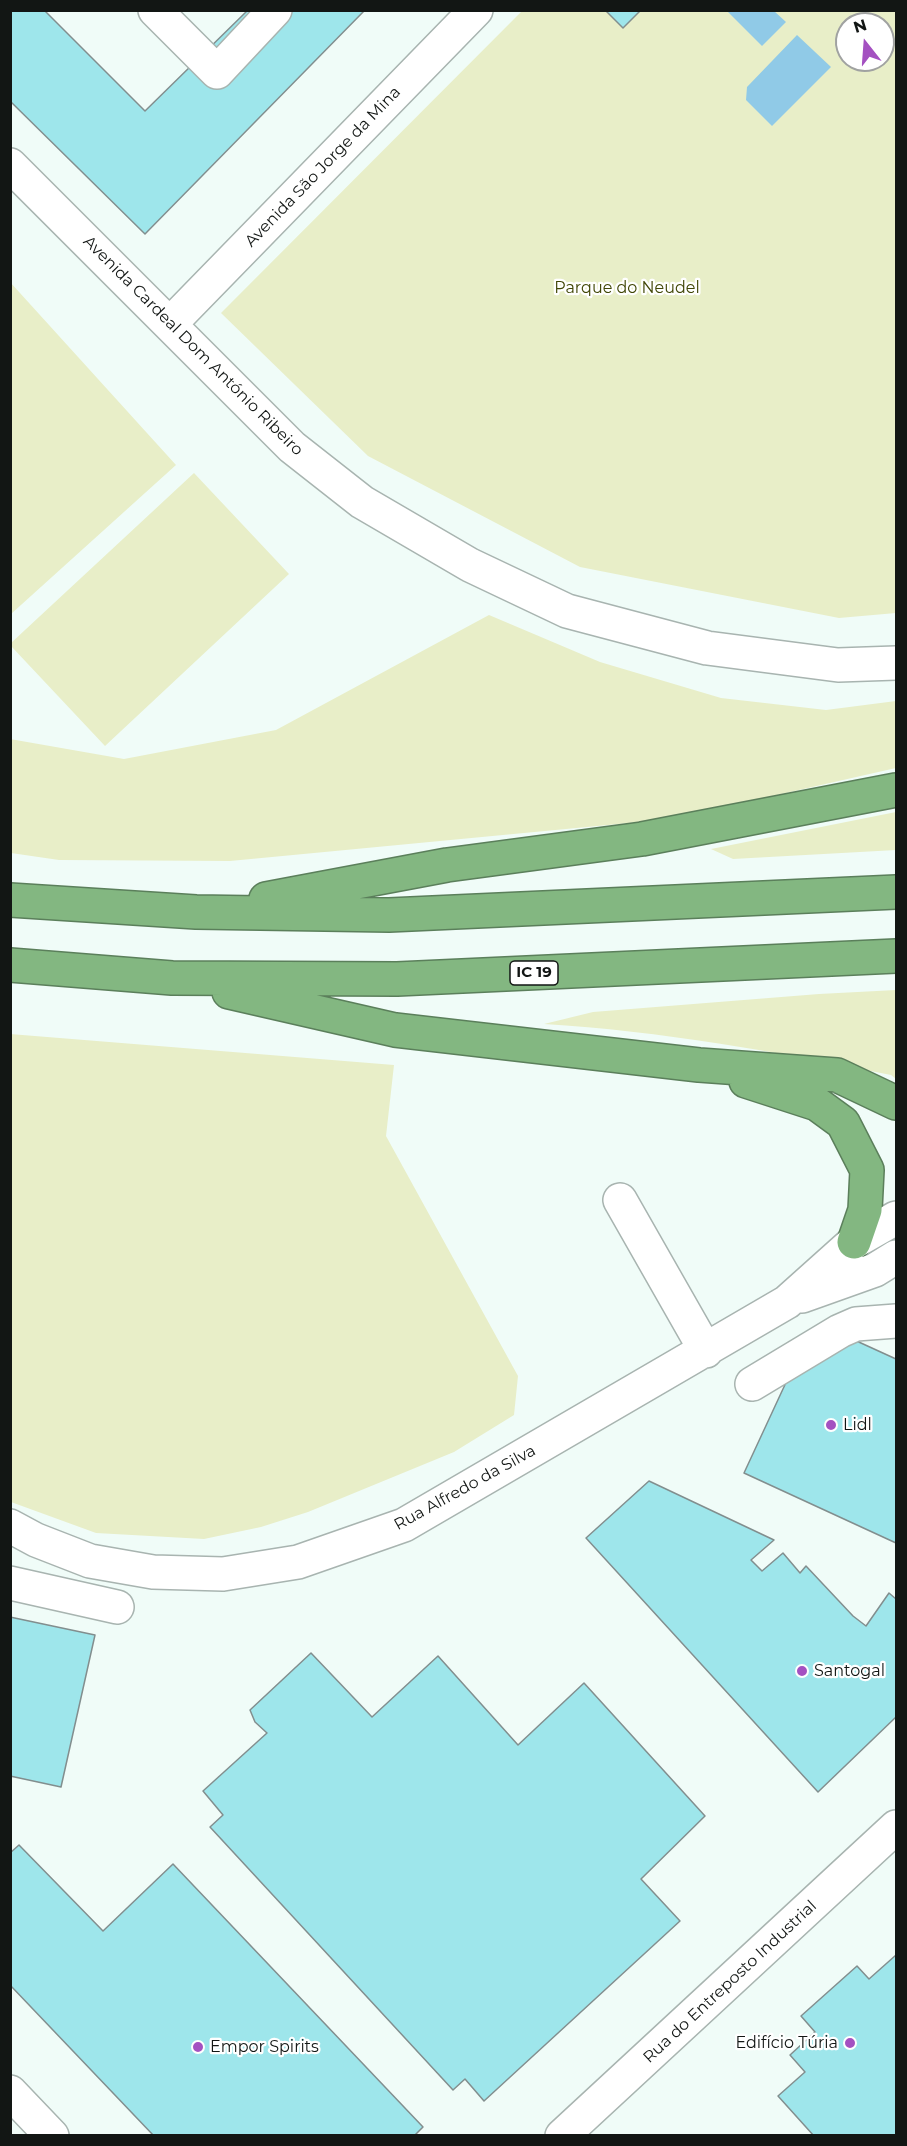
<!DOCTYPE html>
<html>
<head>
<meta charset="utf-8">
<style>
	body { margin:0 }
	#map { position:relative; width:907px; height:2146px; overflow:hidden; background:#f0fcf8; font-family:Montserrat,sans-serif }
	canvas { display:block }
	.frame { position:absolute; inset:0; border:12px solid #121614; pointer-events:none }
	.north { position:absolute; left:835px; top:12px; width:60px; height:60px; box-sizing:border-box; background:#fff; border:2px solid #a0a2a1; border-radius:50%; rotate:343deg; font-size:16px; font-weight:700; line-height:24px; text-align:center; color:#121614 }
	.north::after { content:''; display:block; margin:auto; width:21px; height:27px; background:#a451c1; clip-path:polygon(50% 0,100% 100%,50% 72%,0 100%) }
</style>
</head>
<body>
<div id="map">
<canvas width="907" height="2146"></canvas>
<div class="frame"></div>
<div class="north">N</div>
</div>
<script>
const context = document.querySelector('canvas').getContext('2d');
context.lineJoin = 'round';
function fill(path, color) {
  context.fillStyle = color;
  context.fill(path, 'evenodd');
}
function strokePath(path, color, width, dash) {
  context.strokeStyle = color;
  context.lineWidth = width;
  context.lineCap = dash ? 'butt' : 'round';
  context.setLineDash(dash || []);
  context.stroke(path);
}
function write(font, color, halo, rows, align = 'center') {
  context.font = font + ' Montserrat,sans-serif';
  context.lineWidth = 4.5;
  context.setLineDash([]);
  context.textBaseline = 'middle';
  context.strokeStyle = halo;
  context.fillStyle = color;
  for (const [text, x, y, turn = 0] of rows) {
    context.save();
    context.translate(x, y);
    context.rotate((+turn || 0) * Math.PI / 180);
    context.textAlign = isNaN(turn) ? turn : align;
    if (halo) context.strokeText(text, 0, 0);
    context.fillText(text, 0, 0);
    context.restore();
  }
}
const green = new Path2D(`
	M522 11H896V613L839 618 580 567 368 456 221 313ZM847 24H883V60H847Z
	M10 282 176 465 11 614H10Z
	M194 473 289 574 105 746 11 646V643Z
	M489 615 600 662 721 698 826 710 896 701V768L671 819 230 861 59 860 11 853 10 739 124 759 276 730Z
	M896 812V850L733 859 711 849Z
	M896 990V1079L891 1075C777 1052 661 1031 544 1024L593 1012 819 994Z
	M10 1034 394 1065 386 1136 518 1376 514 1415 454 1452 308 1512 261 1527 204 1539 96 1533 11 1502Z`);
const water = new Path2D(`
	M727 11H774L786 22 762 46Z
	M797 35 831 67 772 126 746 100 747 87Z`);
const building = new Path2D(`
	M10 10H44L145 111 248 10H365L145 234 10 101Z
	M605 10H641L623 28Z
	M850 1338 896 1359V1543L744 1473 789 1376Z
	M649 1481 774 1540 751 1560 762 1571 783 1553 800 1573 806 1566 853 1616 866 1626 889 1593 896 1599V1717L818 1792 586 1538Z
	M10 1617 95 1635 61 1787 10 1776Z
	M311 1653 372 1717 438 1656 518 1745 584 1683 705 1816 641 1879 680 1921 484 2101 465 2079 453 2090 210 1827 223 1815 203 1791 267 1733 255 1722 250 1710Z
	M19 1845 103 1931 173 1864 423 2127 414 2136H154L10 1985V1853Z
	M896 1955V2136H814L778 2096 805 2072 790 2055 815 2032 801 2016 857 1966 869 1979Z`);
const minor = new Path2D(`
	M155 10 217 72 275 10
	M10 165 292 447 362 502 470 565 567 611 707 648 838 665 896 663
	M170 324 476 10
	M620 1200 706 1351
	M802 1296 875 1270 896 1257
	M752 1384 840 1331 856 1324 896 1321
	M10 1526 36 1540 90 1561 153 1572 223 1574 298 1562 404 1525 787 1302 854 1242 896 1218
	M10 1583 117 1607
	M10 2092 52 2136
	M562 2136 896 1827`);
const highway = new Path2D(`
	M266 899 447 865 642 839 896 790
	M10 900 196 912 389 915 896 892
	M10 965 172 978 397 979 896 956
	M229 992 395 1030 699 1065 837 1075 896 1103
	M746 1081 817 1104 843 1123 867 1170 865 1210 854 1242`);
const markers = [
	[831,1425,6,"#a451c1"],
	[802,1671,6,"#a451c1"],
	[850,2043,6,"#a451c1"],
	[198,2047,6,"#a451c1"]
];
const shields = [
	[534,973,48]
];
const shieldNames = [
	["IC 19",534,973]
];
const streetNames = [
	["Avenida São Jorge da Mina",323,167,-46],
	["Avenida Cardeal Dom António Ribeiro",193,346,45],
	["Rua Alfredo da Silva",465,1488,-29],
	["Rua do Entreposto Industrial",730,1982,-43]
];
const parkNames = [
	["Parque do Neudel",627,288]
];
const poiNames = [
	["Lidl",843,1425],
	["Santogal",814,1671],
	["Edifício Túria",838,2043,"right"],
	["Empor Spirits",210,2047]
];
fill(green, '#e8eec8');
fill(water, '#90cae7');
fill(building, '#9ee6eb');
strokePath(building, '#828e8e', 1.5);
strokePath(minor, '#a8b4b0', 36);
strokePath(highway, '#5b7f5b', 36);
strokePath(minor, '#fff', 33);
strokePath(highway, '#83b781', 33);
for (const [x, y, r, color] of markers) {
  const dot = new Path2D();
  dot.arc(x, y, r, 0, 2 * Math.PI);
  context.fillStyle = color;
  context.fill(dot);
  strokePath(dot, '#fff', 2);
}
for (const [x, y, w] of shields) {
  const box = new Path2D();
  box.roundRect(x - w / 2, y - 12, w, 24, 4.5);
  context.fillStyle = '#fff';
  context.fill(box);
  strokePath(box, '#121614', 1.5);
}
write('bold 15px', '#121614', null, shieldNames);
write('16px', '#121614', '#fff', streetNames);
write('16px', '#3f4504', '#fff', parkNames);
write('16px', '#121614', '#fff', poiNames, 'left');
</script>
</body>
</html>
